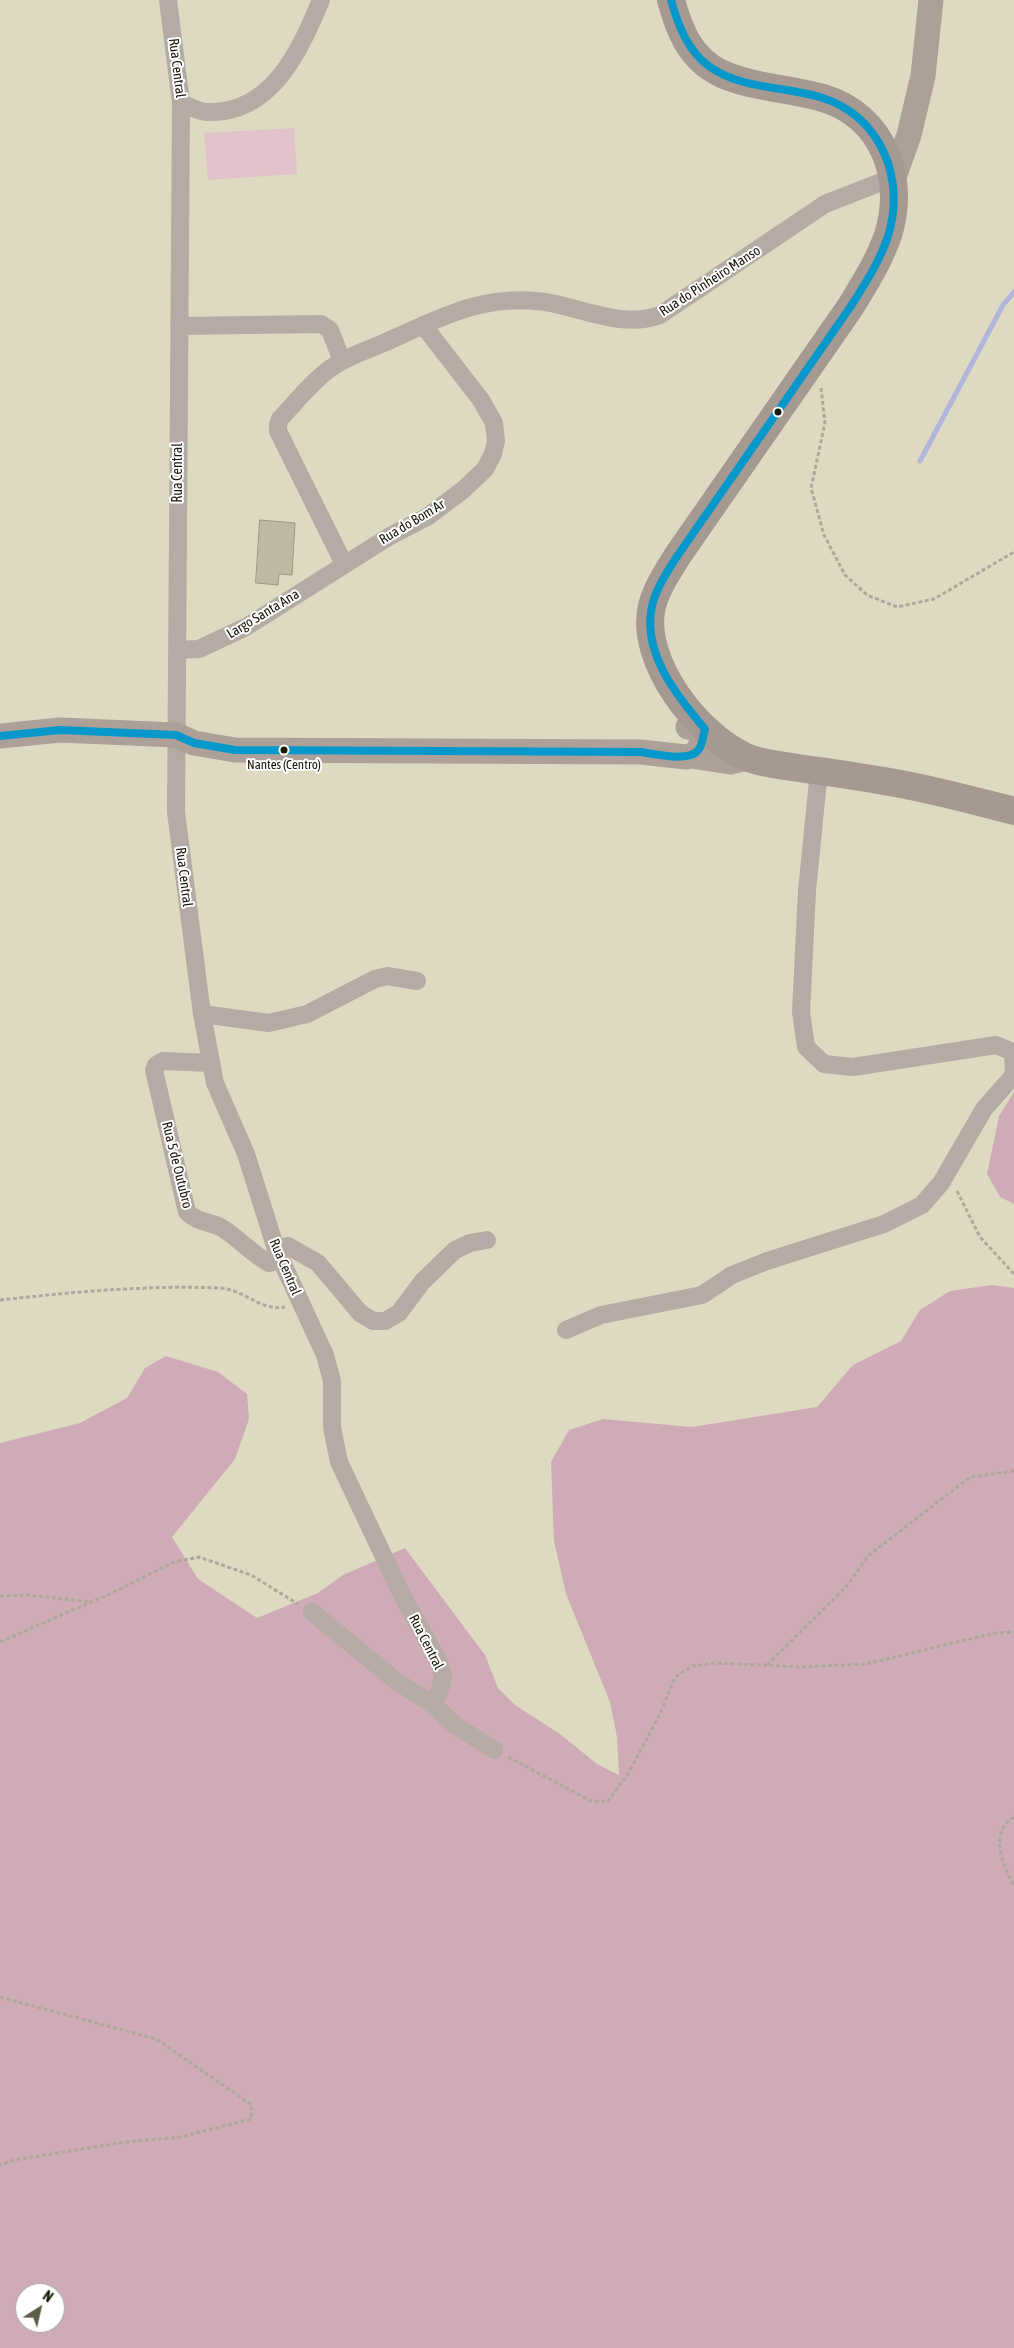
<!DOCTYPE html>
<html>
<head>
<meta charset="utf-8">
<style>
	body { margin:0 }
	#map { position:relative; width:1014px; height:2348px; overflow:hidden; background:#dddac1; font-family:"Asap Condensed",sans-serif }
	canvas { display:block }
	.north { position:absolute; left:15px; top:2283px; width:50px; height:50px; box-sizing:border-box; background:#fff; border:1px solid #a4a39c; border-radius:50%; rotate:35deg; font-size:14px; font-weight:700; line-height:20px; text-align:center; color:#1b1807 }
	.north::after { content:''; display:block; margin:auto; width:18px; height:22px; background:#5f5c48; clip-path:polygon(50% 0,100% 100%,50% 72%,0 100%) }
</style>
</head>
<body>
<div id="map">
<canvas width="1014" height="2348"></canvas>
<div class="north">N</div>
</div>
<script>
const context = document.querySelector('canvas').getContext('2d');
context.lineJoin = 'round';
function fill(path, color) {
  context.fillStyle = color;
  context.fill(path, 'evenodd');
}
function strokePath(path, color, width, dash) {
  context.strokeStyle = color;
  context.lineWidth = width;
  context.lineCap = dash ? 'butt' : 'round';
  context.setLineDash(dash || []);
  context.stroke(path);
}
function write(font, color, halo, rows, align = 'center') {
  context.font = font + ' "Asap Condensed",sans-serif';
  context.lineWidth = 4;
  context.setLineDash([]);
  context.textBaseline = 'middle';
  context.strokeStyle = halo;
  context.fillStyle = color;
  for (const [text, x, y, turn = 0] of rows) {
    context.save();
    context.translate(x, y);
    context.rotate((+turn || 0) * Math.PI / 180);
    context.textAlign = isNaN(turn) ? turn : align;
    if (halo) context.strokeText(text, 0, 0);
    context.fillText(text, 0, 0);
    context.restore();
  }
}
const green = new Path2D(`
	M294 128 297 174 208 180 204 133Z`);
const forest = new Path2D(`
	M1014 1092V1204L1000 1197 987 1174 999 1116Z
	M992 1285 1014 1288V2348H0V1443L80 1423 127 1398 145 1368 166 1356 218 1372 247 1394 249 1419 235 1459 172 1537 198 1579 257 1618 318 1593 343 1575 405 1548 485 1655 498 1688 515 1705 560 1734 597 1764 619 1775 617 1737 610 1702 566 1594 554 1541 551 1462 569 1430 603 1419 692 1427 817 1407 853 1365 901 1341 920 1310 950 1291ZM25 2293H55V2323H25Z`);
const stream = new Path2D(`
	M920 461 1003 305 1014 292`);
const building = new Path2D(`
	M260 520 295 523 292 575 279 574 278 585 256 583Z`);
const path = new Path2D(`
	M821 388 825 423 811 488 824 535 845 575 867 595 897 607 934 599 1014 552
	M957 1191 980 1237 1014 1274
	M0 1300C73 1292 147 1285 220 1288 243 1289 262 1312 285 1307
	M0 1596 28 1595 92 1602
	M0 1642 114 1592 174 1562 199 1557 251 1575 298 1604
	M767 1665 846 1587 868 1556 970 1477 1014 1471
	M508 1757 591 1801 607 1802 628 1774 659 1716 675 1677 692 1666 716 1663 802 1667 866 1664 995 1633 1014 1632
	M1014 1817C988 1833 1003 1866 1014 1886
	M0 1997 156 2039 252 2105 251 2119 181 2137 126 2142 14 2160 0 2165`);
const street = new Path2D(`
	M168 0 181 103 176 812 202 1014 215 1083 246 1154 276 1249 325 1355 332 1381V1427L339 1462 402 1595 439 1662 443 1676 439 1693 431 1703
	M181 103C189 106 199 112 206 112 272 115 300 50 321 0
	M179 326 321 324 330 330 342 361
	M344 564 278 431V425L280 419C294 404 314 379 331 368 347 356 368 350 386 342 440 318 484 293 545 302 583 308 622 329 660 315L825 204 894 177
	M177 650 199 649 246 627 390 536 427 517 463 490 485 469 493 454 496 441 494 423 481 400 423 325
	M202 1014 269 1023 307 1014 375 979 387 976 417 981
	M210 1063 163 1061 156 1065 154 1070 187 1212C198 1223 210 1221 222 1228 239 1238 250 1253 269 1263L281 1260
	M276 1249 288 1246 318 1263 360 1313 373 1321H385L399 1313 422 1282 455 1250 470 1243 487 1240
	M566 1330 601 1315 702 1295 732 1275 767 1261 884 1224 922 1205 941 1183 984 1109 1014 1075 1013 1052 996 1045 853 1067 824 1064 806 1047 801 1012 807 891 819 771
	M312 1612 396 1681 431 1703 455 1725 494 1750`);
const secondary = new Path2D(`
	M894 177 909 135 923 76 931 0
	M0 736 60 730 176 735 194 743 235 750 641 752 686 757C702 755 701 741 705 729L688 727
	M691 756 730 762 748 758`);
const primary = new Path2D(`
	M671 0C679 30 690 58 720 73 752 88 789 88 823 98 883 116 906 178 888 235 879 261 865 283 851 306L678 555C668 571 657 587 652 606 639 661 698 736 746 757 762 764 781 765 798 768 827 772 856 776 884 781 928 788 971 800 1014 811`);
const bus1 = new Path2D(`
	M0 736 60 730 176 735 194 743 235 750 641 752C655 754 691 763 699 749 703 743 703 735 705 729 675 694 638 648 654 599 659 583 669 569 678 555L851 306C865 284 880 261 888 236 906 179 881 117 823 98 786 86 743 90 710 67 688 52 678 25 671 0`);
const markers = [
	[778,412,4.5,"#1b1807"],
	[284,750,4.5,"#1b1807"]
];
const busNames = [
	["Nantes (Centro)",284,765]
];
const streetNames = [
	["Rua Central",177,68,83],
	["Rua do Pinheiro Manso",710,281,-33],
	["Rua Central",178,473,-90],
	["Rua do Bom Ar",412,522,-31],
	["Largo Santa Ana",263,614,-31],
	["Rua Central",184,877,83],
	["Rua 5 de Outubro",177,1165,76],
	["Rua Central",285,1267,67],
	["Rua Central",426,1642,63]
];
fill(green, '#e2c2ca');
fill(forest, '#cfabb7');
strokePath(stream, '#b2b5dc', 5);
fill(building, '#beb8a5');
strokePath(building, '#9c9683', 1);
strokePath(path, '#aea79c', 3, [4, 2.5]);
strokePath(street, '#b5aaa4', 18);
strokePath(secondary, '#ada098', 25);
strokePath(primary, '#a69991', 28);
strokePath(bus1, '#0698cb', 8);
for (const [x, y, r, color] of markers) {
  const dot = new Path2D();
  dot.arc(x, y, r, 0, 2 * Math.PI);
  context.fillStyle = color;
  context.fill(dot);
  strokePath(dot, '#fff', 2);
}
write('13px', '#1b1807', '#fff', busNames);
write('14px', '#1b1807', '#fff', streetNames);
</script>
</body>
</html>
